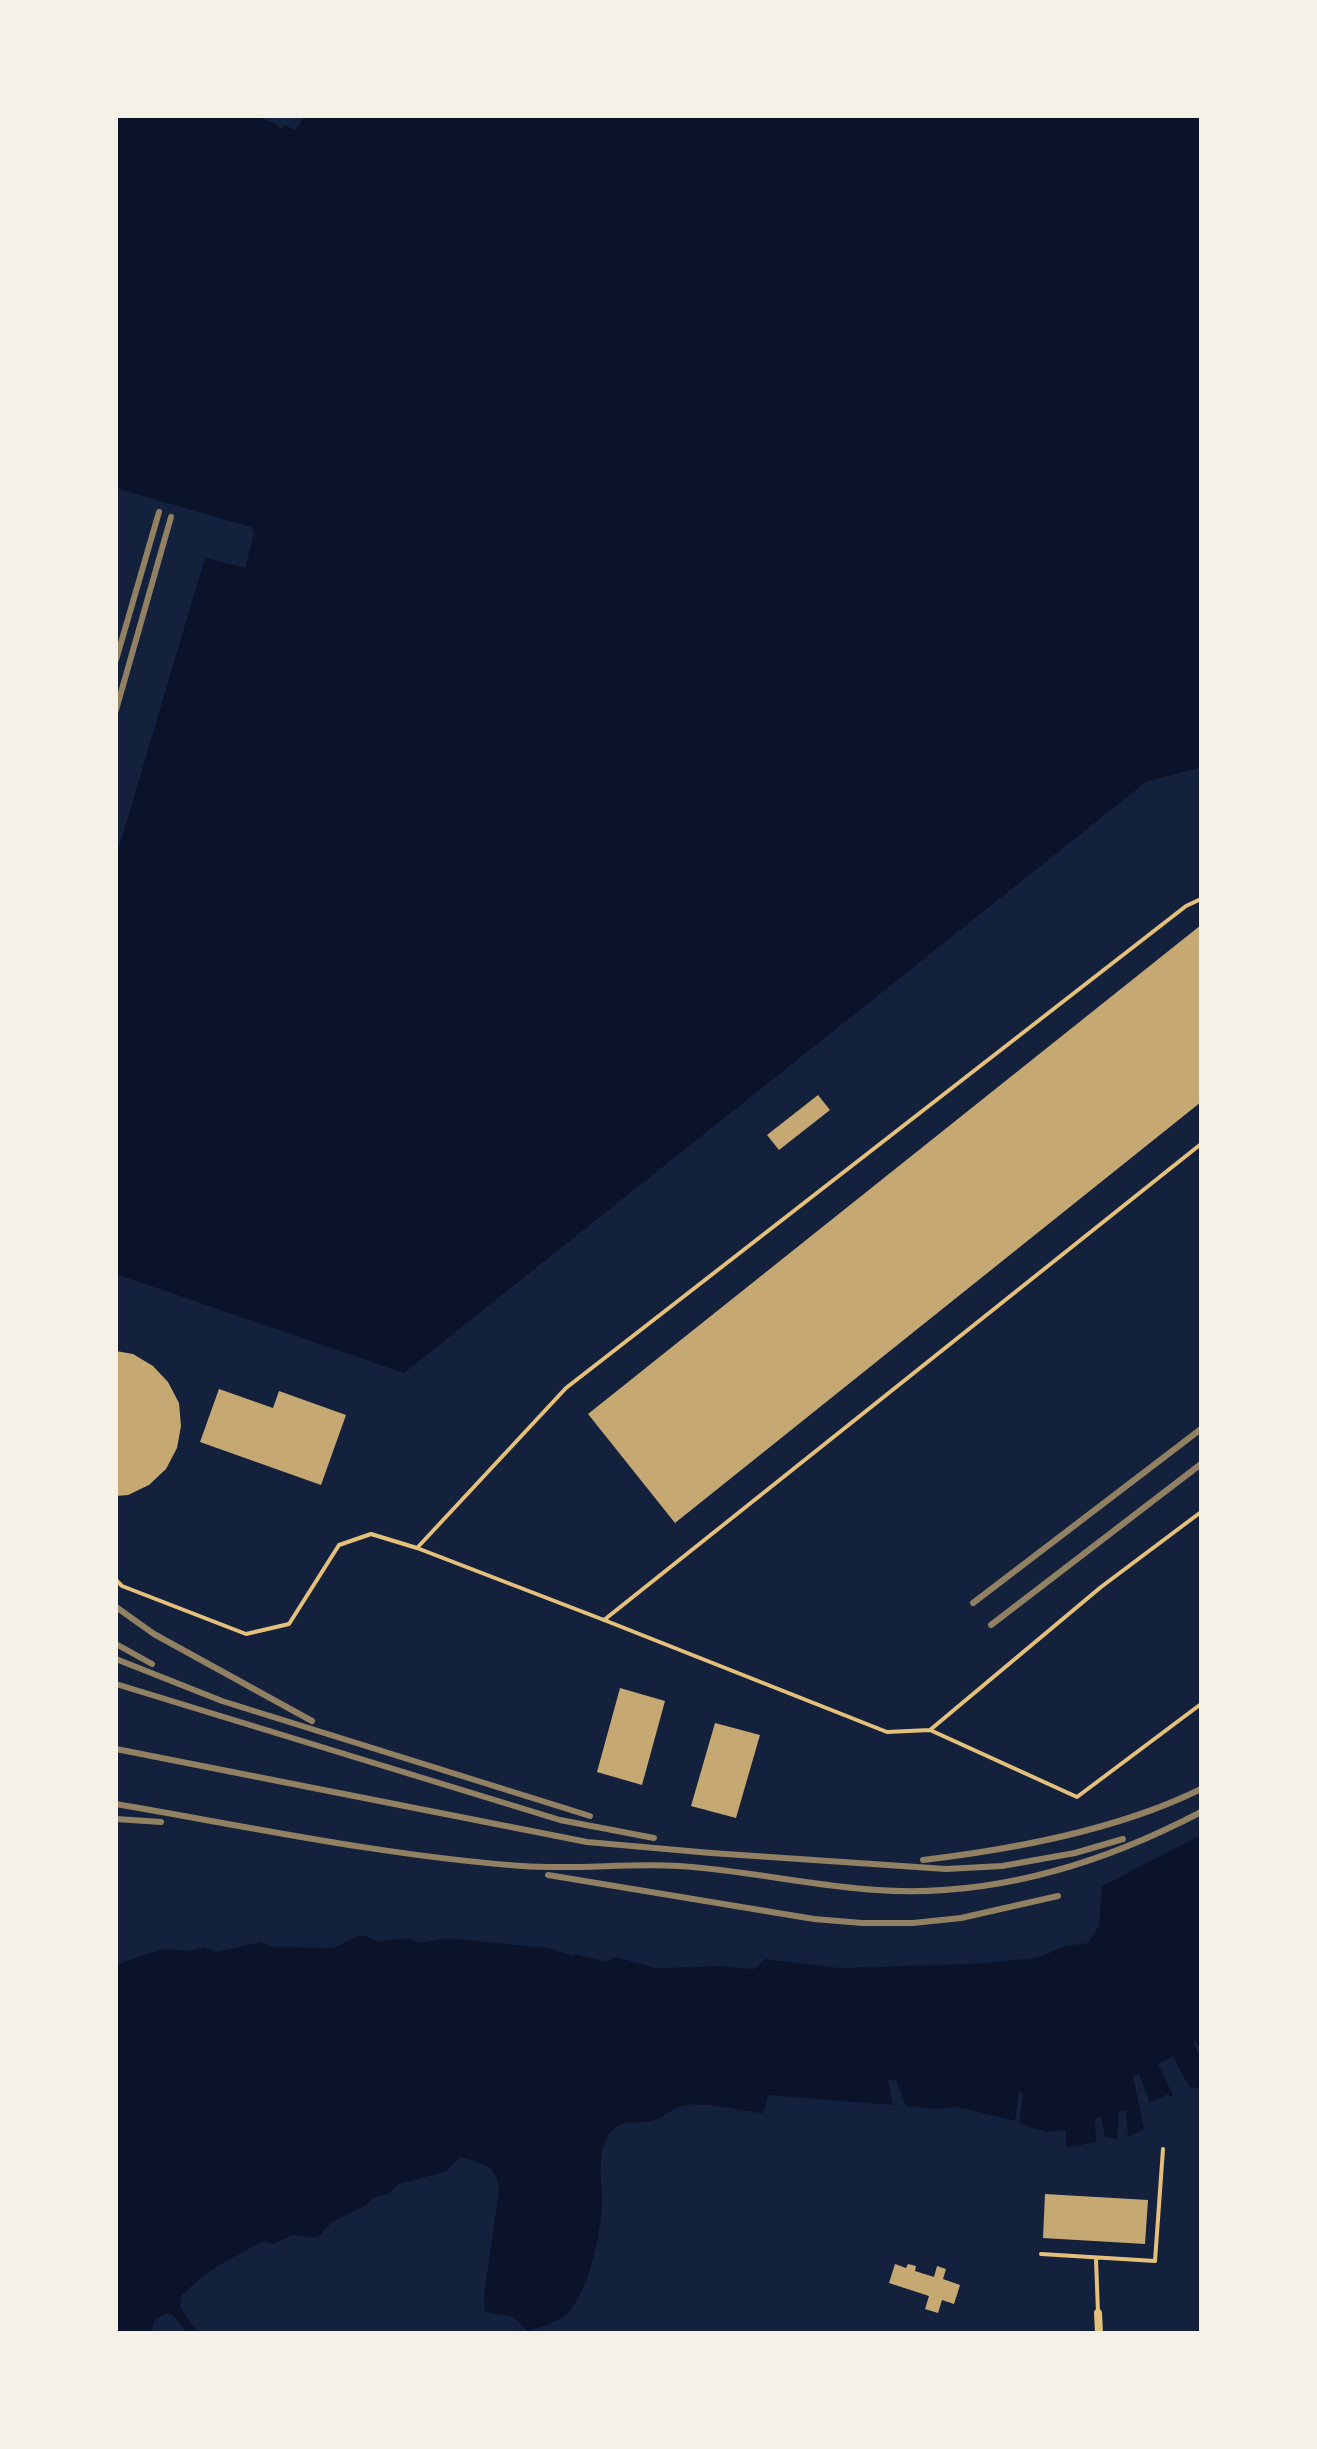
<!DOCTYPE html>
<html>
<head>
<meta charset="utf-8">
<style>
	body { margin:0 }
	#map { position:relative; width:1317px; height:2449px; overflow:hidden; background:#14213d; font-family:Raleway,sans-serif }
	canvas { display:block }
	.frame { position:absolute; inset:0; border:118px solid #f6f1e7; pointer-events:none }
</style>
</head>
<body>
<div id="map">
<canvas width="1317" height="2449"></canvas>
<div class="frame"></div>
</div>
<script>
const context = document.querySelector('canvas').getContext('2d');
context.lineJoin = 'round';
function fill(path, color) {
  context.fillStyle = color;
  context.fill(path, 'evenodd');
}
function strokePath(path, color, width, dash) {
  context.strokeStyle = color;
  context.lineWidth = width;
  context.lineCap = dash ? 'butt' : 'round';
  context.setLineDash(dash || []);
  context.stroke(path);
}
const water = new Path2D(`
	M116 116H256L274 123 281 129 285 125 295 130 303 119 302 117 305 116H1201V767L1146 782 404 1373 116 1274V857L205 558 245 568 254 533 251 527 116 488Z
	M1201 1835V2050L1196 2041 1193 2042 1201 2058V2089L1189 2087 1173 2056 1158 2064 1173 2095 1170 2097 1168 2094 1150 2103 1139 2074 1133 2076 1144 2129 1128 2137 1126 2111H1119L1117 2139 1105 2137 1101 2116 1095 2119 1096 2142 1071 2147 1066 2146V2130L1047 2132 1019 2123 1023 2093 1019 2092 1015 2121 957 2107 938 2109 906 2106 896 2080H888L893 2105 768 2095 764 2112 761 2113C739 2111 703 2101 682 2106 672 2109 664 2117 655 2120 640 2125 627 2118 614 2129 595 2146 602 2177 602 2199 602 2230 589 2291 567 2314 557 2323 541 2327 528 2331L513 2317 485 2312 484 2295 499 2191C496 2163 483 2164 460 2157L447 2171 399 2184 388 2194 374 2197 366 2205 332 2222 317 2238 292 2235 273 2244 264 2241C234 2256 206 2271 182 2295L180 2307 198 2333H187L173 2315 168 2313 155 2319 151 2333H116V1965L162 1949 190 1951 204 1947 218 1952 260 1942 274 1947 333 1948 358 1936H366L377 1942 407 1938 421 1943 445 1938 548 1948 572 1956 575 1954 606 1962 615 1957 656 1968 721 1966 754 1969 765 1959 839 1968 970 1964 1037 1958 1066 1946 1088 1943 1099 1926 1102 1886Z`);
const building = new Path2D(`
	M1201 925V1102L675 1523 588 1414Z
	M818 1095 830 1110 779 1150 767 1135Z
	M116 1351 133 1354 153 1366 168 1382 179 1403 181 1426 177 1448 166 1469 149 1485 128 1495 116 1496Z
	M219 1389 273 1408 279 1391 346 1415 321 1485 200 1442Z
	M620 1688 665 1701 642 1785 597 1772Z
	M715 1723 760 1735 736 1818 691 1806Z
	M1045 2194 1148 2200 1145 2244 1043 2238Z
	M895 2264 906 2268 908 2264 916 2266 915 2271 934 2277 937 2266 946 2269 943 2279 960 2285 954 2304 942 2300 938 2313 925 2309 929 2296 889 2283Z`);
const service = new Path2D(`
	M417 1548 566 1388 1186 906 1201 899
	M116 1580 122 1586 246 1634 289 1624 339 1545 371 1534 417 1548 604 1620 887 1732 930 1730 1101 1587 1201 1512
	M604 1620 1201 1144
	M930 1730 1077 1797 1201 1704
	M1041 2254 1155 2261 1163 2149
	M1096 2259 1098 2313`);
const minor = new Path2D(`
	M1098 2313 1099 2333`);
const rail = new Path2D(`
	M116 660 159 512
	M116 710 171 517
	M973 1603 1201 1429
	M116 1607 154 1634 312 1721
	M991 1625 1201 1464
	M116 1644 152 1664
	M116 1659 222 1701 590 1816
	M116 1684 560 1820 654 1838
	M116 1749 587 1842 711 1853 946 1869 1002 1866 1075 1853 1123 1839
	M116 1804C250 1827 386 1856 522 1866 574 1870 627 1863 679 1866 745 1870 811 1886 877 1890 992 1898 1100 1865 1201 1812
	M116 1819 161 1822
	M923 1860C1015 1849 1118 1830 1201 1789
	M548 1875 814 1919 862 1923H913L961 1918 1058 1896`);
fill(water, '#0b132b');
fill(building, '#c6a872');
strokePath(service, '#e5c07b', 4);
strokePath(minor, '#e5c07b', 8);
strokePath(rail, '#918062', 6);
</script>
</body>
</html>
